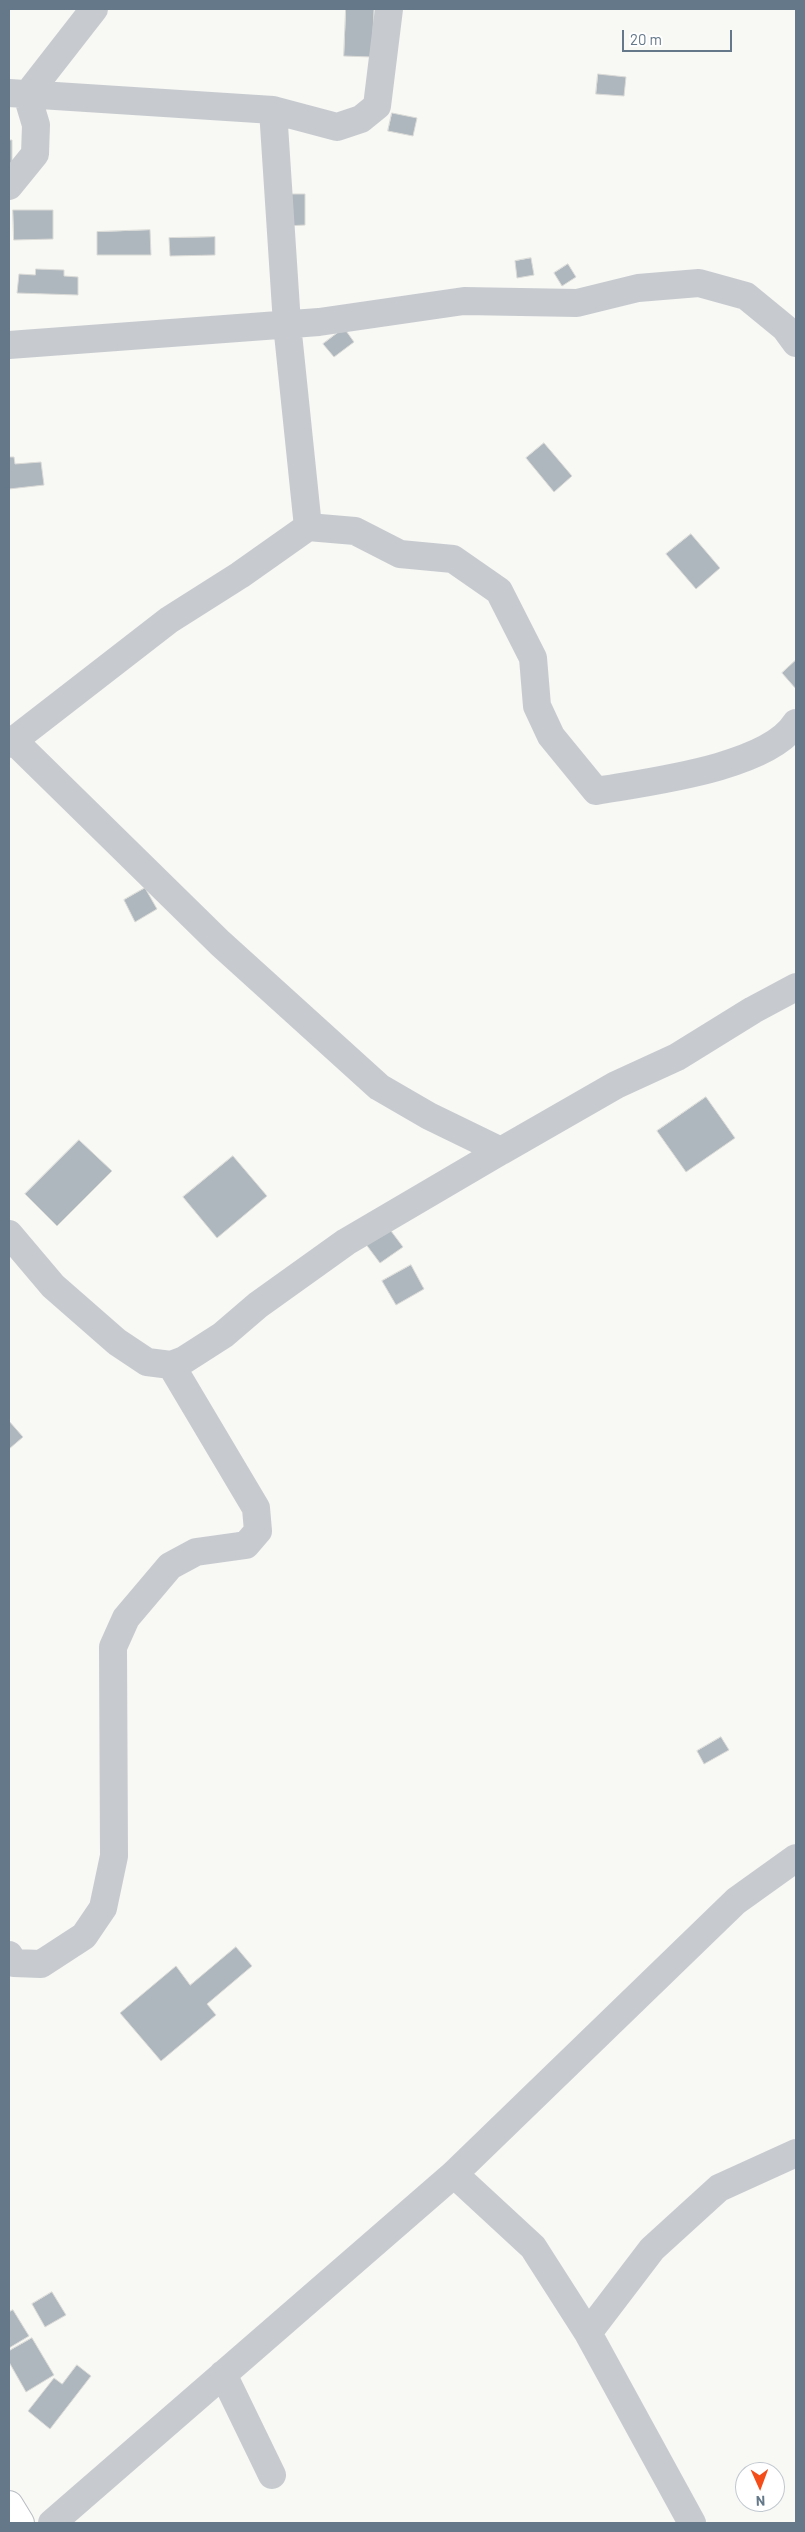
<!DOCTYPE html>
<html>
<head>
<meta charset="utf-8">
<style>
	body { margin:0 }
	#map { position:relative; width:805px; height:2532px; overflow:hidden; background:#f8f8f5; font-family:Barlow,sans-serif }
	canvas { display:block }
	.frame { position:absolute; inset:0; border:10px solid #647889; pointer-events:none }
	.north { position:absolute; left:735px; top:2462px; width:50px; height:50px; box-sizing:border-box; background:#fff; border:1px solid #c1c9d0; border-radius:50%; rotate:178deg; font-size:14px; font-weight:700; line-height:20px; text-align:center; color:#647889 }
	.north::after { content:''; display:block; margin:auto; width:18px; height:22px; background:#f44d19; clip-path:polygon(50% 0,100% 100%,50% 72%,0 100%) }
	.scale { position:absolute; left:622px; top:30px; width:110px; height:22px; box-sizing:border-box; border:2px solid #647889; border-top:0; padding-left:6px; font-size:15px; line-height:18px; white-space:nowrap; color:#647889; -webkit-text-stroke:4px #fff; paint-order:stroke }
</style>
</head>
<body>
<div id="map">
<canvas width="805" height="2532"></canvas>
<div class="frame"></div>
<div class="north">N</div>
<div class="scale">20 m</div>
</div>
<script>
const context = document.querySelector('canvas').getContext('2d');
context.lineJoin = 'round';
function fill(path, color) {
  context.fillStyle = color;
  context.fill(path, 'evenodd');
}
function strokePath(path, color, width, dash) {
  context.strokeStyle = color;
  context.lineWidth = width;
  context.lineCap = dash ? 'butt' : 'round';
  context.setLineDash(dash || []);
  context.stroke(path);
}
const building = new Path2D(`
	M346 9H374L372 57 344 56Z
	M598 74 626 77 624 96 596 94Z
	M392 113 417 118 413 136 388 131Z
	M9 140H12V165H9Z
	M285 194H305V225L285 226Z
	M13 210H53V239L14 240Z
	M150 230 151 255H97V232Z
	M215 237V255L170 256 169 238Z
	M531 258 534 275 517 278 515 261Z
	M568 264 576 277 562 286 554 273Z
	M36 269 64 270V276L78 277V295L17 293 19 274 35 275Z
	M344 328 354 342 334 357 323 344Z
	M544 443 572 476 554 492 526 458Z
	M9 457H14L15 464 41 462 44 485 9 489Z
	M691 534 720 568 696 589 666 554Z
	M796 660V689L782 673Z
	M145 888 157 909 135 922 124 900Z
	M706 1097 735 1138 686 1172 657 1131Z
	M79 1140 112 1171 57 1226 25 1194Z
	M233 1156 267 1196 217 1238 183 1197Z
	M388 1227 403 1247 380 1263 365 1243Z
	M411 1265 424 1289 396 1305 382 1281Z
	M9 1421 23 1437 9 1449Z
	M721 1737 729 1750 704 1764 697 1751Z
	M236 1947 252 1966 207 2004 216 2015 161 2061 120 2013 176 1966 190 1985Z
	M52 2292 66 2315 45 2327 32 2304Z
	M13 2310 29 2336 9 2348V2312Z
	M32 2338 54 2375 26 2392 9 2362V2351Z
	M77 2365 91 2376 50 2429 28 2411 54 2378 62 2384Z`);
const street = new Path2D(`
	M9 93 273 110 337 127 361 119 377 106 389 9
	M273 110 287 324 308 527
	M9 186 35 154 36 125 27 95 94 9
	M9 345 319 322 464 301 577 303 638 288 699 283 746 296 785 328 796 343
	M13 740 220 943 379 1087 429 1116 501 1151 616 1085 677 1057 753 1010 796 987
	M9 744 169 620 240 575 308 527 355 531 400 554 453 559 499 591 533 658 537 706 551 736 596 791C647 782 768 768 796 723
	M9 1234 53 1286 117 1342 147 1362 171 1365 184 1360 223 1335 258 1305 346 1242 501 1151
	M9 1955 14 1963 41 1964 84 1936 103 1908 114 1856 113 1647 126 1618 170 1566 196 1552 246 1545 258 1531 256 1508 171 1365
	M454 2174 533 2247 588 2333 692 2523
	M588 2333 652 2249 719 2188 796 2153
	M223 2374 272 2475
	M52 2523 454 2174 736 1901 796 1858`);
const secondary = new Path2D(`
	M9 2505 20 2523`);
fill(building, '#aeb7bd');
strokePath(building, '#dadad7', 1);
strokePath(secondary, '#b7bdc2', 30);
strokePath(street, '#c7cbcf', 28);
strokePath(secondary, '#fff', 28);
</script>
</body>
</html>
